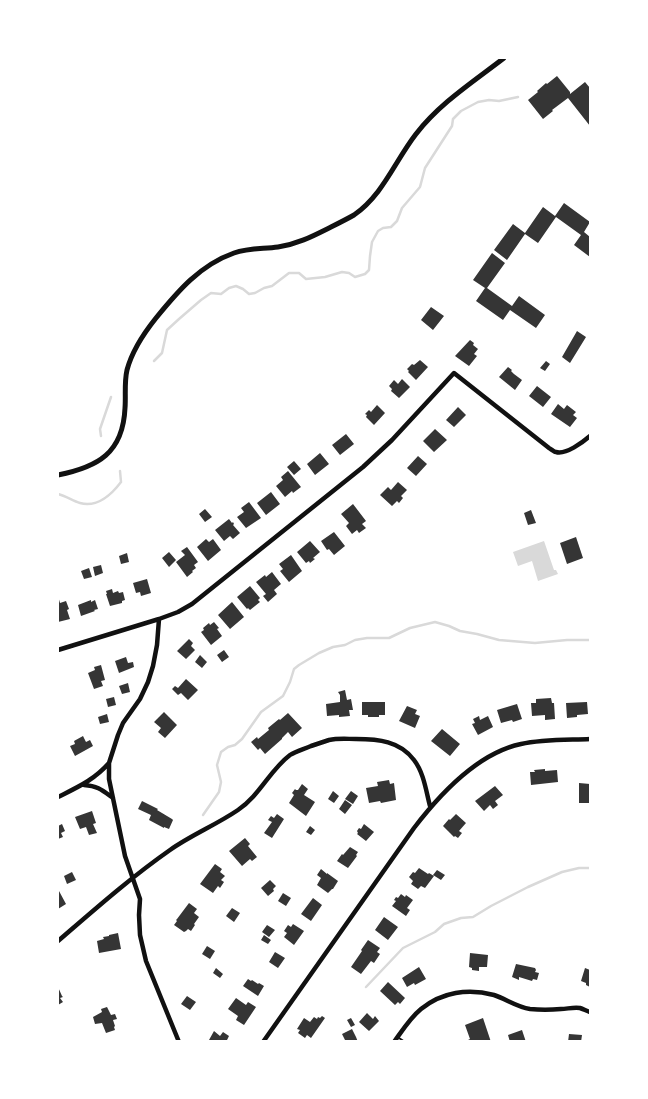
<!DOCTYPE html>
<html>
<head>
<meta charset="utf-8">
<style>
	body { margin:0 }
	#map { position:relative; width:648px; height:1099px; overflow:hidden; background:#fff; font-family:"Titillium Web",sans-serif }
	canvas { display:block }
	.frame { position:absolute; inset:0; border:59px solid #fff; pointer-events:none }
</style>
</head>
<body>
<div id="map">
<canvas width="648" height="1099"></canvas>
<div class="frame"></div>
</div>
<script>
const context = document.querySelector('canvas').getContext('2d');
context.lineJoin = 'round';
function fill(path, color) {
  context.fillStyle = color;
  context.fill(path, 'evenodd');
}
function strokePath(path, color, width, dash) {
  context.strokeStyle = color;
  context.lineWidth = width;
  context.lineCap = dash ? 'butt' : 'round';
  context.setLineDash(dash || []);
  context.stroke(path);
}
const water = new Path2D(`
	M544 541 554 570H556L558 574 538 581 532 561 518 566 513 552Z`);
const stream = new Path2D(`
	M154 361 162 353 167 330 179 319 201 300 211 293 221 294 229 288 236 286 243 289 249 294 255 293 264 288 272 286 289 273H299L306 279 325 277 342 272 349 273 355 277 365 274 369 270 370 256 372 242 378 231 383 228 391 227 397 221 402 208 420 187 425 168 452 126 453 119 461 111 478 102 489 100 499 101 518 97
	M101 436 100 429 111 397
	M58 494C66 496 73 501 80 503 97 508 112 494 121 482L120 471
	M203 815 219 792 221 782 217 765 221 752 228 747 235 745 242 739 261 712 283 696 290 682 294 669 299 665 319 653 333 647 345 645 355 640 367 638H389L410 628 435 622 449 626 460 631 477 634 499 640 535 643 567 640H590
	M366 987 403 948 435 932 444 924 461 918 473 917 491 906 528 887 562 872 579 868H590`);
const building = new Path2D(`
	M557 76 570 92V94L585 82 590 88V126L568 98 552 110 553 111 543 119 528 100 538 92 537 91 546 83 547 84Z
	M564 203 590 222 584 232 590 237V257L574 245 581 235 556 217 538 243 525 234 507 260 494 250 513 224 525 233 543 207 555 216Z
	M492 253 505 263 487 288 512 306 519 296 545 315 536 328 510 310 503 320 476 301 485 288 473 280Z
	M431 307 444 316 433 330 421 320Z
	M577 331 586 337 570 363 562 357Z
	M470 340 474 343 473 345 478 349 474 354 477 356 469 366 455 356Z
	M420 360 428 367 416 380 408 372 409 371 407 369 412 364 414 365Z
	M546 361 550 364 545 371 540 368Z
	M508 367 512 370 511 371 514 374 522 380 515 390 499 377Z
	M402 379 410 387 399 398 391 391 392 389 389 386 394 380 398 384Z
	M537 386 551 397 543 407 529 396Z
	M558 404 564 409 567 405 576 412 573 415 577 418 570 427 551 414Z
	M377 405 385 413 374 425 366 417 367 415 365 414 369 410 371 412Z
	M458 407 466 415 454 427 446 420Z
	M435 429 447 440 434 452 423 441Z
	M346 434 354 444 340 455 332 445Z
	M320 453 329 464 315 475 307 464Z
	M418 456 427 464 416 476 407 468Z
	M294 461 301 469 294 475 287 467Z
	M288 471 301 487 293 493 292 491 285 497 276 486 283 480 281 477Z
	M398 482 407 490 401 496 403 498 399 503 397 501 392 506 380 495 388 487 391 490Z
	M271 492 280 504 266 515 257 503Z
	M249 502 261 518 246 528 237 517 244 512 241 508Z
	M353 504 366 521 362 524 366 528 359 533 357 530 352 534 346 526 349 523 341 514Z
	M205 509 212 517 205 522 199 514Z
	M531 510 536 523 528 525 524 513Z
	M229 519 232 523 233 522 234 524 233 525 240 533 233 539 230 536 224 541 215 530Z
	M334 532 345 546 334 555 329 549 327 550 321 541Z
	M576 537 583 558 567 564 560 543Z
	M206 539 209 542 213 539 221 550 208 561 197 547Z
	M310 541 320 552 313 558 315 559 310 563 309 561 306 563 297 552Z
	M187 547 198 562 194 565 196 568 192 571 193 572 187 577 176 562 185 555 181 551Z
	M169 552 176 560 169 567 162 558Z
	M127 553 129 562 121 564 119 556Z
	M291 555 302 571 289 582 280 571 283 569 279 564Z
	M101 565 103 573 95 576 93 567Z
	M89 568 92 577 84 579 81 571Z
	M272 572 281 584 274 590 277 594 268 602 263 596 266 594 256 582 265 575 266 577Z
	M147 579 151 593 141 596 140 592 136 593 133 583Z
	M250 586 260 598 258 600 260 602 250 610 248 608 247 609 237 597Z
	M112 589 113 593 118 591 119 593 123 592 125 600 122 601V603L110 606 106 594H107L106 591Z
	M58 596 60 603 66 601 69 609 67 610 70 619 58 622Z
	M91 600V602L95 600 98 609 94 610 95 611 81 616 78 605Z
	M232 602 244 617 230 629 218 615Z
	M214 622 219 628 217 629 222 636 211 645 201 632 204 630 203 628 209 623 210 625Z
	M189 639 193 643 191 646 195 650 186 659 177 651Z
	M224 650 229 657 222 662 217 655Z
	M200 655 207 662 202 668 195 662Z
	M126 657 128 663 133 662 134 667 119 673 115 661Z
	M101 665 105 680 101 681 103 686 94 689 88 673 95 670 94 667Z
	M186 679 198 690 188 700 181 693 178 695 172 689 175 686 178 688Z
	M128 683 130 692 122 694 119 686Z
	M345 690 347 700 351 699 353 710H349L350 716 339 717V715L327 716 326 704 340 702V695L338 692Z
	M114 697 116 705 108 707 106 699Z
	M551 698 552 703H554L555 719 545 720V715L532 716 531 703H536V699Z
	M362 702H385V715H379V717H368V715H362Z
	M587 702 588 714 577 715V717L567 718 566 703Z
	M517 704 522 719 513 722 512 720 501 723 497 710Z
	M407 706 417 710 415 714 420 716 415 728 399 721Z
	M164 712 177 725 165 738 158 732 161 728 154 722Z
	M288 713 302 728 292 737 288 732 282 738V739L265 754 260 748 258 750 251 742 257 737 258 739 269 730 268 728 279 719 280 720Z
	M107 714 109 722 100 724 98 717Z
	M479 716 480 720 488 716 493 727 478 735 472 724 475 723 473 719Z
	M442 729 460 744 450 756 431 741Z
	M83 736 86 742 90 740 93 746 75 756 70 746 75 744 74 741Z
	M545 769V771L557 770 558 782 531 785 530 772H535L534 770Z
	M389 780 390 784 394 783 396 800 381 803 380 801 369 803 366 788 378 786 377 782Z
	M579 783 590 784V803H579Z
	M302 784 308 789 304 795 315 802 306 816 289 803 294 795 292 793 295 789 296 790H298Z
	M495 786 503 795 495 801 498 805 493 809 490 805 484 811 475 801Z
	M333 791 339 796 334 803 328 799Z
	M351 791 358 796 353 804 345 799Z
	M345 800 352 805 345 814 339 809Z
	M142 801 158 809 157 810 172 819 173 820 169 829 164 827V828L149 820 151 815 138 809Z
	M92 811 96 823 93 824 97 833 89 835 86 827 80 829 75 817Z
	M277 814 284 819 272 838 264 833 272 822 268 820 271 816 274 818Z
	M456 814 466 823 459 831 462 833 458 838 455 836 454 837 443 826 449 819 450 820Z
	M62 824 65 831 61 833 63 837 58 839V826Z
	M364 824 374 832 366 841 357 834 358 833 357 831 359 828 361 829Z
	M310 826 315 830 311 835 306 832Z
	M245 838 250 844 248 846 257 857 252 861 250 859 242 866 229 851Z
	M350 847 358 852 356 855 357 856 348 868 337 861 342 854 343 855Z
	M215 864 222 869 220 872 225 876 221 880 224 882 220 888 218 886 213 893 200 884Z
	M419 868 428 874 429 873 434 876 425 888 421 886 418 889 411 884 413 881 409 877 413 872 415 873Z
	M321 869 327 874V873L338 881 333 889H332L328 893 317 885 321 878 317 875Z
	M437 870 445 875 441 880 433 875Z
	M72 872 76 880 67 884 64 876Z
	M270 880 276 886 273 889 274 891 268 896 261 888Z
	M58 891H59L66 904 58 909Z
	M283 893 291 898 286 906 278 901Z
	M401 894 405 897 406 895 413 900 407 908 410 910 406 916 392 906 396 901 394 900 396 897 398 898Z
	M313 898 322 905 311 921 301 914Z
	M189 903 197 909 194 913 199 917 194 924 195 925 191 931 188 929 186 931 184 932 174 925 177 921 176 920 177 919Z
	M232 908 240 913 234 922 226 916Z
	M384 917 398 927 388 940 375 930Z
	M293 924 304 931 294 945 284 937 287 933 284 931 288 925 291 927Z
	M267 925 275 930 269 937 262 932Z
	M118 933 121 949 99 953 97 941 104 939 103 937 109 936V935Z
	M264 935 271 940 268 944 261 940Z
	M368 940 380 948 377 952 380 954 374 963 371 961 361 974 351 967 362 951 361 950Z
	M207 946 215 951 210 959 202 954Z
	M275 952 285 958 278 968 269 962Z
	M470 953 488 955 487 967H479V971L472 970V968L469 967Z
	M516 964 535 968 536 970 535 972 539 973 537 980 533 979 532 981 519 977V980L512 977Z
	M419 967 426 979 415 985 414 983 407 987 402 978Z
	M216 968 223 974 220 978 213 973Z
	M585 968 590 970V987L586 985V983L581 981Z
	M248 979 251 981 252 980 258 984 259 983 264 986 258 996 243 986Z
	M388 982 405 998 400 1004 398 1002 395 1005 380 991Z
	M58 987 62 996 63 997 60 998 63 1002 58 1005Z
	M187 996 196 1002 190 1010 181 1004Z
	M236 998 246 1005 248 1002 256 1007 244 1025 236 1020 238 1016 228 1009Z
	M107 1007 111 1015 115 1014 117 1019 113 1020 115 1026 114 1027 115 1030 106 1033 102 1023 95 1024 93 1017 102 1012 101 1009Z
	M367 1013 373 1019 375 1016 379 1021 369 1031 359 1022Z
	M322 1016 325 1018 311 1038 307 1035 305 1038 298 1033 300 1030 297 1029 304 1018 310 1022 314 1017 317 1019 318 1017 320 1018Z
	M351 1018 355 1025 351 1027 347 1020Z
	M483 1018 491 1042H469L468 1040 470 1039 465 1025Z
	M352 1029 356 1037 358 1042H346L342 1034Z
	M522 1030 526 1042H510L508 1035Z
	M214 1031 220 1036 223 1032 229 1036 226 1042H211L209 1040Z
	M569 1034 582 1035 581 1042H568Z`);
const service = new Path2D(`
	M399 1038 405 1042`);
const minor = new Path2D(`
	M159 619 157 645 153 666 148 682 140 699 123 723 118 735 109 763V779L125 856 140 899 139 915 140 935 146 961 179 1042
	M58 650 159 619 178 612 192 604 363 467 392 440 454 373 549 448C551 449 554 452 556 452 566 455 583 442 590 436
	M84 785C98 786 102 790 113 798
	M58 797C78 787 94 780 109 763
	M58 941C94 910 130 878 170 850 191 835 216 825 238 810 260 795 270 770 290 755 296 751 304 749 311 746 317 744 323 742 329 740 338 738 347 739 356 739 378 739 400 741 414 760 424 773 426 791 430 806
	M263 1042 414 828C440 794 478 753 521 744 543 739 568 740 590 739
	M394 1042C402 1031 410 1018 421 1009 442 992 468 988 494 995 506 999 517 1007 530 1009 540 1010 550 1010 561 1009 567 1009 573 1007 580 1008 583 1009 587 1011 590 1012`);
const tertiary = new Path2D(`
	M58 475C98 467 123 453 125 408 126 395 124 383 127 370 132 351 144 333 156 318 178 291 200 265 234 253 248 248 263 249 278 247 298 244 313 236 331 227 339 223 347 219 354 215 383 195 395 161 416 134 440 103 473 82 504 58`);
fill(water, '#d9d9d9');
strokePath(stream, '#d9d9d9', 2.5);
fill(building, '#353535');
strokePath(service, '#111', 2);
strokePath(minor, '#111', 4.5);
strokePath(tertiary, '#111', 5);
</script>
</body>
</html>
